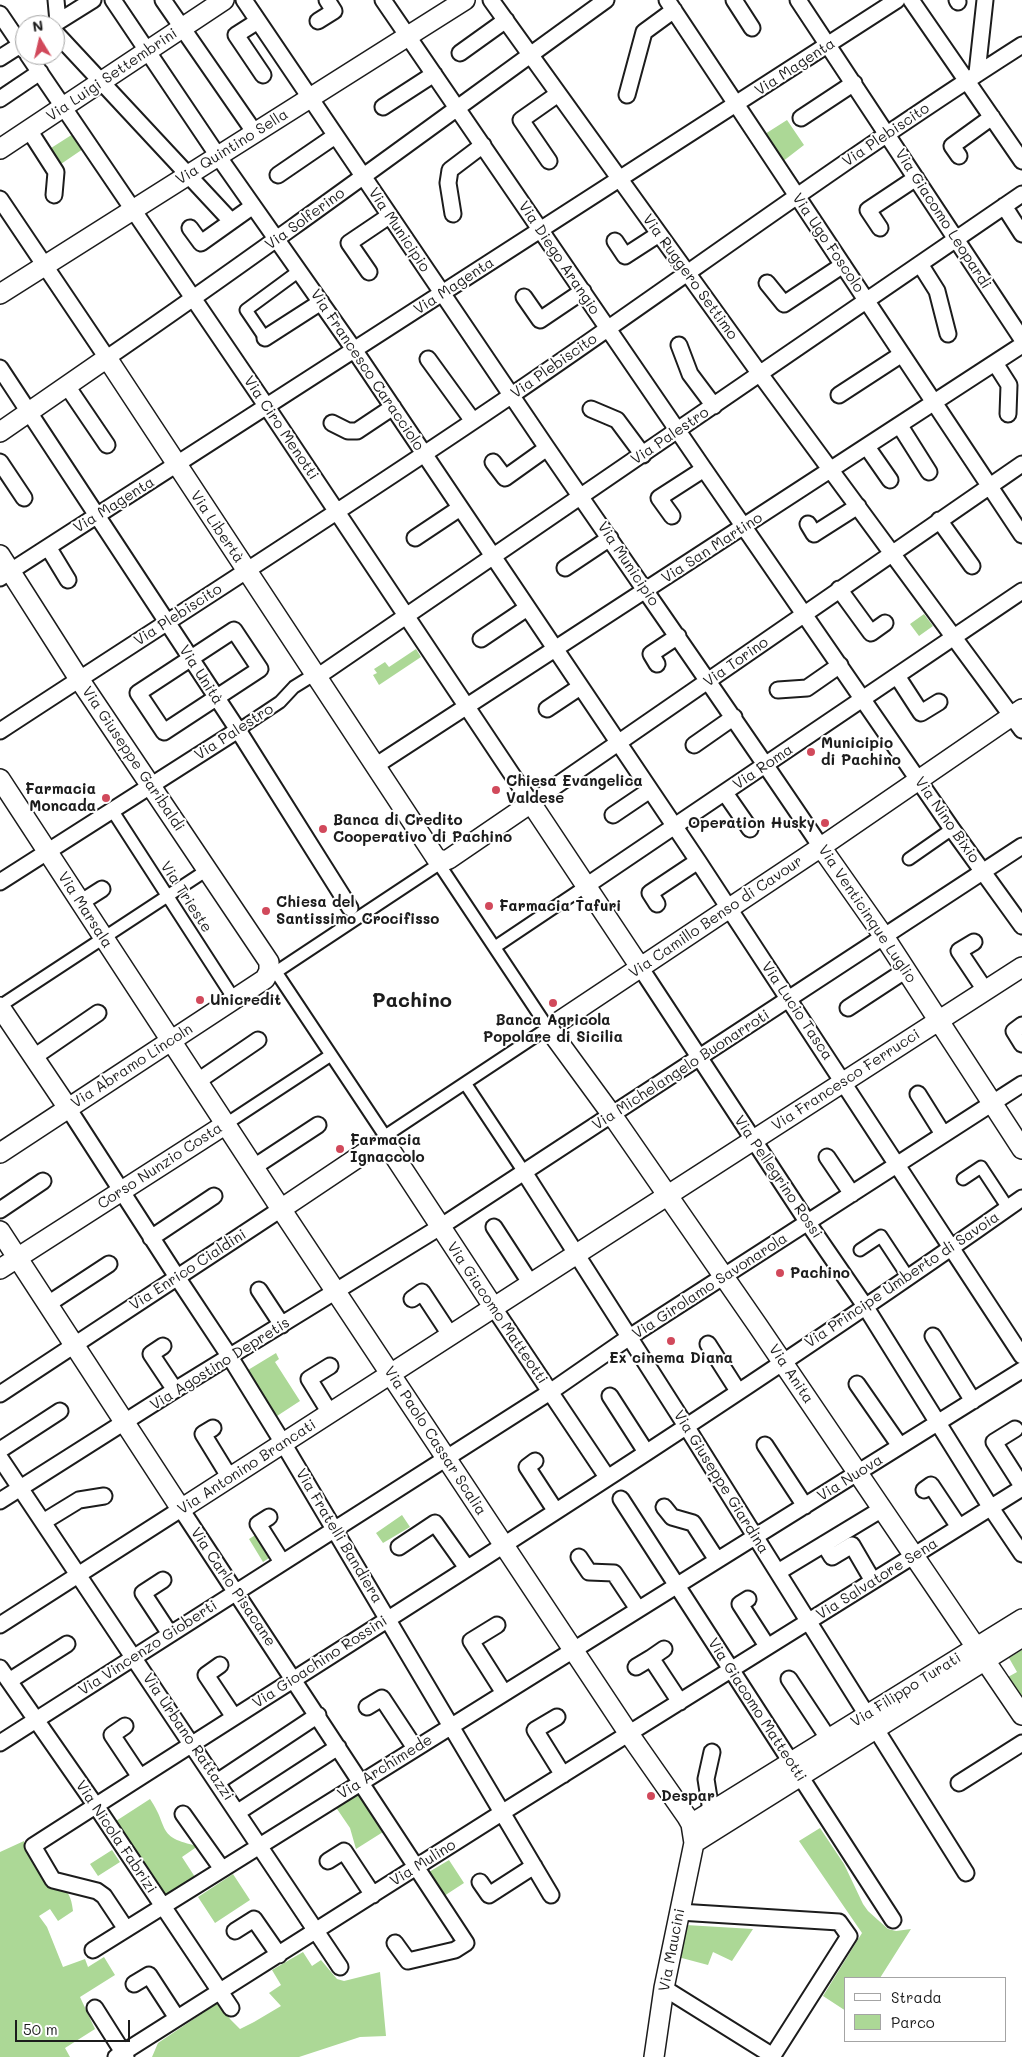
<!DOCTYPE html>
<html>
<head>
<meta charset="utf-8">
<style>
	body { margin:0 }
	#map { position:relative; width:1022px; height:2057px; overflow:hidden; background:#fff; font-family:Mali,sans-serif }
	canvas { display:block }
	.legend { position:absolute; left:844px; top:1977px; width:162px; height:65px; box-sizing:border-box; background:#fff; border:1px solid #a4a4a4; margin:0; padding:6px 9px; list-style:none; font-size:15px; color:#1c1c1c }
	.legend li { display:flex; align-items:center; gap:10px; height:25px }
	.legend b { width:25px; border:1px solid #a4a4a4 }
	.north { position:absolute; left:15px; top:15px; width:50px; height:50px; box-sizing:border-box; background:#fff; border:1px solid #a4a4a4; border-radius:50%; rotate:351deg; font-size:14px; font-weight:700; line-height:20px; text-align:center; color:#1c1c1c }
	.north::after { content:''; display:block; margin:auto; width:18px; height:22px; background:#d1495b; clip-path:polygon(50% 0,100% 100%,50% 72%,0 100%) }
	.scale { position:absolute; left:15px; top:2020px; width:115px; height:22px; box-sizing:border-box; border:2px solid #1c1c1c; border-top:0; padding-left:6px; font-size:15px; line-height:18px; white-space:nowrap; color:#1c1c1c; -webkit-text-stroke:4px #fff; paint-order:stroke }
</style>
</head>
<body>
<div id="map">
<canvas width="1022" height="2057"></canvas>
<ul class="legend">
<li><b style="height:6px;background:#fff"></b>Strada</li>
<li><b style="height:14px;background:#acd896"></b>Parco</li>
</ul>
<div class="north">N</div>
<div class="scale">50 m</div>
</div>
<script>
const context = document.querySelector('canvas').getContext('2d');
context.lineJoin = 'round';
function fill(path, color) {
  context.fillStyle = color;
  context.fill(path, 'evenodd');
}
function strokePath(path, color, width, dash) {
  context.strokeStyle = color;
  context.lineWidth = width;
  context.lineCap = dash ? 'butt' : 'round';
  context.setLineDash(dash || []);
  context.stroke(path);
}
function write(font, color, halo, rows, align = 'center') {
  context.font = font + ' Mali,sans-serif';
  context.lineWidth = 4;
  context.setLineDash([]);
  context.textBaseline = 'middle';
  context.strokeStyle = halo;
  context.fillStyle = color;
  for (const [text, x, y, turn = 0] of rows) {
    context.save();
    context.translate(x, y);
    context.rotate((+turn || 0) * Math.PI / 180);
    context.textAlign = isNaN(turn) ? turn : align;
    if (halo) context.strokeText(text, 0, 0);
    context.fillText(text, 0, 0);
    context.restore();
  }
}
const green = new Path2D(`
	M787 120 804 145 782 162 765 134Z
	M73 134 83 149 58 166 48 150Z
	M924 614 933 626 919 636 910 624Z
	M416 649 421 657 379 685 373 675 377 673 374 669 385 662 389 667Z
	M276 1353 279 1359 275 1362 300 1401 277 1416 248 1370Z
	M402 1515 410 1527 383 1543 376 1533Z
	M257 1534 272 1556 263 1562 249 1539Z
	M1022 1650V1698L1008 1677 1017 1672 1009 1658Z
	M359 1792 383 1832 356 1849 350 1828 335 1806Z
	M150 1799C170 1828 155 1837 198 1846L182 1857 195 1877 164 1896 116 1821Z
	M820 1828 844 1864 863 1904 868 1911 888 1929 896 1931 911 1929 880 1978H846V2011L823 1996 862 1933 799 1841Z
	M24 1841C28 1851 32 1865 39 1873 57 1892 70 1881 73 1911L58 1921 50 1909 39 1916 47 1927 63 1967 85 1959 88 1967 104 1957 115 1975 80 1997 95 2029 65 2048 70 2057H0V1852Z
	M112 1850 120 1862 98 1876 90 1864Z
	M449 1860 464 1883 444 1896 429 1872Z
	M233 1874 250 1900 215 1923 198 1897Z
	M686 1925 753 1929 732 1961 713 1952 708 1965 678 1957Z
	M303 1952 312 1966 321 1960 337 1979 344 1981 380 1972 386 2036 360 2037 299 2057H152L158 2043 219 2002 230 2019 240 2029 254 2022 281 2006 269 1993 281 1985 272 1970Z`);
const pedestrian = new Path2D(`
	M265 338 246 310 299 271
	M238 730 280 702 294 687 315 674
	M112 810 234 999
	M909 859 952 829
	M439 861V864L548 1028 552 1029
	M439 864 276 972 385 1136 548 1028
	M495 947 586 886
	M0 1006 207 870
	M465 1083 524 1172
	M226 1124 331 1055
	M963 1179 981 1167 1008 1208
	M860 1250 881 1236 908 1277`);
const minor = new Path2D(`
	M56 0 58 22
	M113 0 218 156 355 351 698 861 1022 1356
	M163 0 255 133
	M244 0C345 149 445 299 547 448 638 581 731 713 821 847
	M383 0 704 469 952 829 1022 926
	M491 0 760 374 1022 730
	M667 0 1022 535
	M734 0 752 28
	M798 0 1022 339
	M911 0 1022 161
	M957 0 958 2
	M0 14 25 51
	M258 21 236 35 263 75
	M318 21 334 11 327 0
	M53 25 93 0
	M55 32 231 221
	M460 53 506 20
	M28 55 267 407 531 803 1022 464
	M0 58 25 42
	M977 73 985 0
	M627 95 644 32 674 10
	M0 99 40 72
	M383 107 434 74
	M801 118 854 83
	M29 130 56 172 54 195
	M959 156 952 146 992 117
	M549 161 521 120 558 94
	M278 175 335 136
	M0 199 107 358C276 242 440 120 606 0
	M1004 206 1022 234
	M453 214 448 183 450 170 483 145
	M190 228 201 243 253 206
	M880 228 868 210 916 178
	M615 241 625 256 659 234
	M920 264 937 291 948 334
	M369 272 349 243 389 216
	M767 283 784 304 843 265
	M524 297 540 320 583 291
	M265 338 321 302
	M679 345 690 374 714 406
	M428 359 473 421
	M995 363 1009 385 1008 414
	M0 368 238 730 350 908
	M67 386 107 445
	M839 395 902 354
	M591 409 617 420 643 455
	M332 423 348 431H357L393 407
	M900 426 929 472
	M867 447 890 480
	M0 462 24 498
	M493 462 505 478 547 448
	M672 516 659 498 704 469
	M939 520 972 566
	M808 524 814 534 858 506
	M415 538 460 508
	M48 547 68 580
	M565 568 610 538
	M0 578 897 0
	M839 589 871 633 885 623
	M234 630 260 669 164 732 138 693Z
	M481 639 527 608
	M657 664 651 654 678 636
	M897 676 921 713 939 702
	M317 677 1022 194
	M778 690 807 688 840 665
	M547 709 580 687
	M0 731C171 619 343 510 512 395 682 279 848 156 1022 45
	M694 745 734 717
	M375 766 1022 345
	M725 793 750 829
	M613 815 650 790
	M0 882 238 730
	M586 886 1022 591
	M80 903 102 889
	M657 904 650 893 698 861
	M974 942 959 951 985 990
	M640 967 808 1223 865 1306 991 1508 1022 1554
	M848 1008 906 970
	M1022 1025 1014 1031 1022 1044
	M34 1057 98 1013
	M198 1081 258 1040
	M918 1094 943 1134
	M68 1108 177 1277 230 1357 283 1443 551 1895
	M827 1157 852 1194
	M254 1167 318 1125
	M524 1172 686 1426 966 1873
	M0 1210 43 1181
	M494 1227 531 1284
	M151 1238 214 1196
	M259 1290 282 1325
	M412 1299 422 1292 451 1336
	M48 1304 109 1264
	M494 1308 607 1477
	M933 1336 973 1401
	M708 1344 738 1391
	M163 1346 151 1354 175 1390
	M857 1384 900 1446
	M0 1394 281 1209
	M610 1396 646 1452
	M330 1413 309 1379 330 1366
	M213 1428 203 1434 230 1478
	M1015 1429 994 1442 1022 1486
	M765 1445 805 1506
	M0 1450 60 1411
	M0 1458 340 1967
	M535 1461 527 1467 555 1510
	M924 1490 931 1485 959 1527
	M621 1499 893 1920
	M0 1501 175 1390 440 1227 1022 846
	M664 1507 672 1517 693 1523 717 1560
	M269 1517 258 1524 282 1562
	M43 1522 79 1500 104 1496
	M824 1544 832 1557 852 1545 873 1581
	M399 1547 435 1523 467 1568
	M579 1557 589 1572 614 1573 638 1609
	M778 1572 882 1509
	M163 1580 143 1593 170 1634
	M748 1599 740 1604 767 1646
	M0 1625 181 1509 466 1943 455 1950 408 1961 395 1943
	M497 1625 471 1641 504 1693
	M664 1649 651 1658 680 1702
	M220 1665 206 1675 234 1717
	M636 1667 651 1658
	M0 1668 96 1806 231 2008
	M789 1679 834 1747
	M9 1681 67 1644
	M367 1707 382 1698 415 1748
	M557 1717 535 1730 563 1775
	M125 1726 112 1735 140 1777
	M0 1743 550 1392 628 1338 1022 1084
	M217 1782 318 1715
	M959 1783 1022 1743
	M711 1811 706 1779 712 1752
	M238 1812 338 1747
	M183 1814 222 1869
	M328 1861 344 1851 373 1895
	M480 1882 489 1895 534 1866
	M679 1912 839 1922 849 1936 772 2057
	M126 1929 104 1896 97 1891 53 1880 33 1846C364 1633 700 1426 1022 1198
	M235 1931 254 1919 279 1955
	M93 1950 1022 1370
	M134 1984 149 1975 177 2018
	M664 1988 773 2056
	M95 2008 126 2057
	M116 2057 503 1812 1022 1488`);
const tertiary = new Path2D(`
	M0 149 224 0
	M0 294 465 0
	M0 432 107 358 436 858 444 861 449 859 531 803 640 967
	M0 555 79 679 269 962V971L265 979 0 1153
	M1022 709 821 847 554 1025 552 1033 612 1115 758 1326 1022 1715
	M0 779 281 1209 629 1734 687 1817 691 1824 694 1843 664 1988 654 2057
	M821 847 885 938 1022 1149
	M0 1007 68 1108
	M281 1209 375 1146 384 1144 389 1148 494 1308
	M0 1231 181 1509 1022 967
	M0 1269 226 1124
	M691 1824 1022 1619
	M694 1843 1022 1637`);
const markers = [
	[811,752,5,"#d1495b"],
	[496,790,5,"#d1495b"],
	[106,798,5,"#d1495b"],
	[825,823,5,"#d1495b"],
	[323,829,5,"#d1495b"],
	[489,906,5,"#d1495b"],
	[266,911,5,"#d1495b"],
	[200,1000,5,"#d1495b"],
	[553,1003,5,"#d1495b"],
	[340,1149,5,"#d1495b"],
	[780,1273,5,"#d1495b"],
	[671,1341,5,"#d1495b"],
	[651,1796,5,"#d1495b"]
];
const streetNames = [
	["Via Magenta",795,67,-33],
	["Via Luigi Settembrini",112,75,-34],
	["Via Plebiscito",886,135,-34],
	["Via Quintino Sella",232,147,-32],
	["Via Solferino",305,219,-36],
	["Via Giacomo Leopardi",943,219,57],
	["Via Municipio",399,230,56],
	["Via Ugo Foscolo",828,243,56],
	["Via Diego Arangio",559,258,56],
	["Via Ruggero Settimo",690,277,54],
	["Via Magenta",454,286,-33],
	["Via Plebiscito",554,366,-35],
	["Via Francesco Caracciolo",367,370,56],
	["Via Ciro Menotti",281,428,56],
	["Via Palestro",670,436,-34],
	["Via Magenta",114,505,-32],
	["Via Libertà",217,527,56],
	["Via San Martino",712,548,-33],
	["Via Municipio",628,564,56],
	["Via Plebiscito",178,615,-33],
	["Via Torino",736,662,-35],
	["Via Unità",201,675,57],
	["Via Palestro",234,732,-33],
	["Via Giuseppe Garibaldi",133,759,56],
	["Via Roma",763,767,-34],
	["Via Nino Bixio",947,820,55],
	["Via Trieste",186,897,57],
	["Via Marsala",85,910,57],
	["Via Venticinque Luglio",867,914,56],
	["Via Camillo Benso di Cavour",716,917,-34],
	["Via Lucio Tasca",797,1011,56],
	["Via Abramo Lincoln",132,1066,-33],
	["Via Michelangelo Buonarroti",681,1070,-33],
	["Via Francesco Ferrucci",846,1080,-33],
	["Corso Nunzio Costa",160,1166,-33],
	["Via Pellegrino Rossi",778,1177,56],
	["Via Enrico Cialdini",188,1270,-33],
	["Via Principe Umberto di Savoia",902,1280,-34],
	["Via Girolamo Savonarola",710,1286,-33],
	["Via Giacomo Matteotti",497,1313,56],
	["Via Agostino Depretis",220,1364,-32],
	["Via Anita",791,1374,56],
	["Via Paolo Cassar Scalia",435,1441,57],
	["Via Antonino Brancati",247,1467,-33],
	["Via Nuova",850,1478,-32],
	["Via Giuseppe Giardina",721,1482,58],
	["Via Fratelli Bandiera",339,1536,59],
	["Via Salvatore Sena",877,1579,-32],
	["Via Carlo Pisacane",233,1587,56],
	["Via Vincenzo Gioberti",148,1648,-33],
	["Via Gioachino Rossini",320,1662,-33],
	["Via Filippo Turati",906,1690,-32],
	["Via Giacomo Matteotti",757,1710,57],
	["Via Urbano Rattazzi",188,1737,56],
	["Via Archimede",385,1767,-32],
	["Via Nicola Fabrizi",116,1837,56],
	["Via Mulino",423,1863,-32],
	["Via Maucini",672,1950,-79]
];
const poiNames = [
	["Municipio",821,743],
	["di Pachino",821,760],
	["Chiesa Evangelica",506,781],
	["Valdese",506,798],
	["Farmacia",96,789,"right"],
	["Moncada",96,806,"right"],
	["Banca di Credito",333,820],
	["Cooperativo di Pachino",333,837],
	["Operation Husky",815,823,"right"],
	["Chiesa del",276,902],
	["Santissimo Crocifisso",276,919],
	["Farmacia Tafuri",499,906],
	["Unicredit",210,1000],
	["Banca Agricola",553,1020,"center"],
	["Popolare di Sicilia",553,1037,"center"],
	["Farmacia",350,1140],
	["Ignaccolo",350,1157],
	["Pachino",790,1273],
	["Ex cinema Diana",671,1358,"center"],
	["Despar",661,1796]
];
const districtNames = [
	["Pachino",412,1001]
];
fill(green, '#acd896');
strokePath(pedestrian, '#1c1c1c', 15);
strokePath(minor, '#1c1c1c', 19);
strokePath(tertiary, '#1c1c1c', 22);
strokePath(pedestrian, '#fff', 11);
strokePath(minor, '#fff', 15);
strokePath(tertiary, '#fff', 19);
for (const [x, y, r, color] of markers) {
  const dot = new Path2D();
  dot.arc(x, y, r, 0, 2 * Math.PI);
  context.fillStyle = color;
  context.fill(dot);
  strokePath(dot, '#fff', 2);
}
write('15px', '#1c1c1c', '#fff', streetNames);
write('bold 15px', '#1c1c1c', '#fff', poiNames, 'left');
write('bold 20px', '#1c1c1c', '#fff', districtNames);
</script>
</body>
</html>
